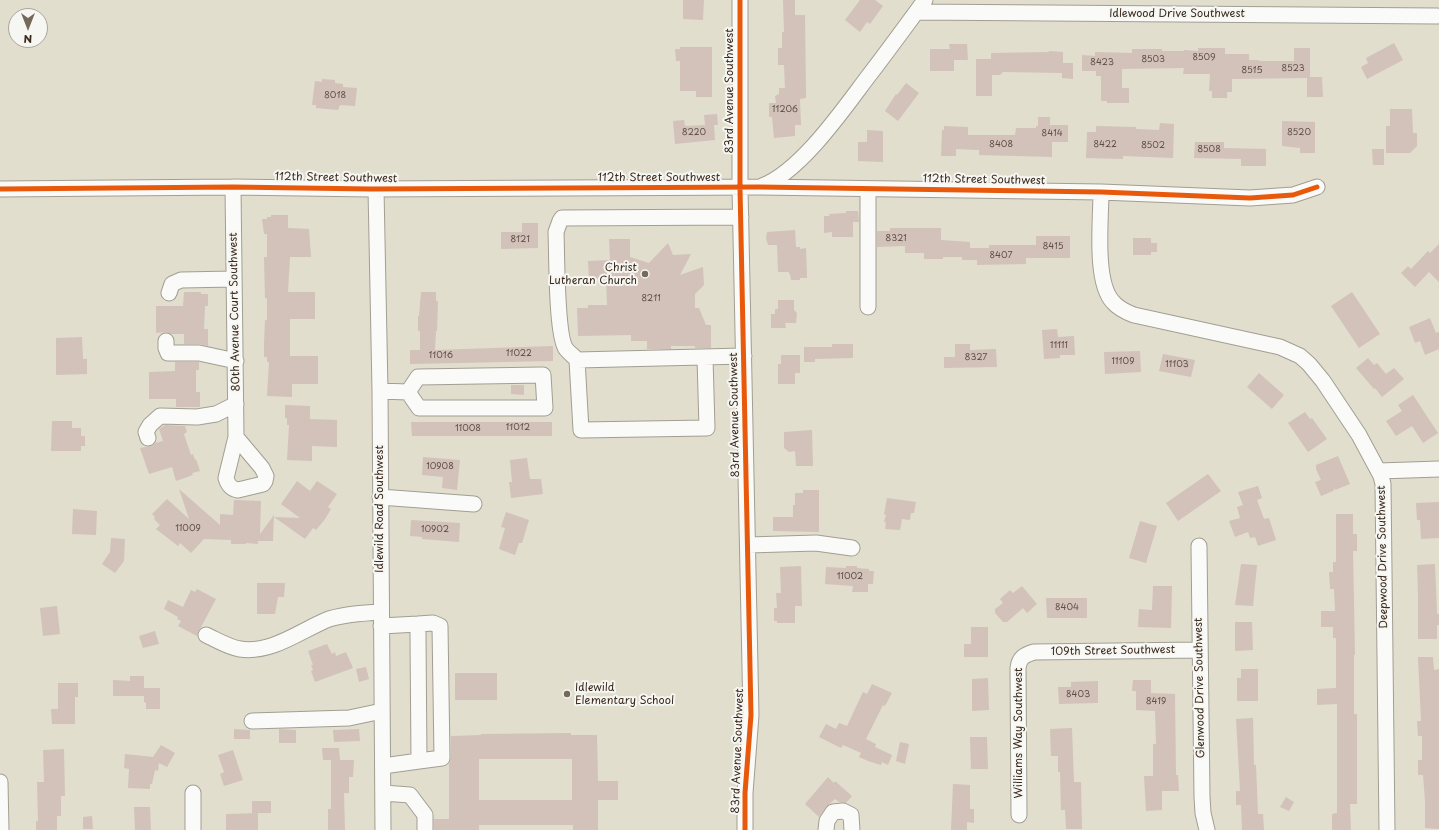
<!DOCTYPE html>
<html>
<head>
<meta charset="utf-8">
<style>
	body { margin:0 }
	#map { position:relative; width:1439px; height:830px; overflow:hidden; background:#e1dece; font-family:"Playpen Sans",sans-serif }
	canvas { display:block }
	.north { position:absolute; left:8px; top:8px; width:40px; height:40px; box-sizing:border-box; background:#f6f6f2; border:1px solid #aba49d; border-radius:50%; rotate:180deg; font-size:11px; font-weight:700; line-height:16px; text-align:center; color:#3b2a1e }
	.north::after { content:''; display:block; margin:auto; width:14px; height:18px; background:#75695c; clip-path:polygon(50% 0,100% 100%,50% 72%,0 100%) }
</style>
</head>
<body>
<div id="map">
<canvas width="1439" height="830"></canvas>
<div class="north">N</div>
</div>
<script>
const context = document.querySelector('canvas').getContext('2d');
context.lineJoin = 'round';
function fill(path, color) {
  context.fillStyle = color;
  context.fill(path, 'evenodd');
}
function strokePath(path, color, width, dash) {
  context.strokeStyle = color;
  context.lineWidth = width;
  context.lineCap = dash ? 'butt' : 'round';
  context.setLineDash(dash || []);
  context.stroke(path);
}
function write(font, color, halo, rows, align = 'center') {
  context.font = font + ' "Playpen Sans",sans-serif';
  context.lineWidth = 4;
  context.setLineDash([]);
  context.textBaseline = 'middle';
  context.strokeStyle = halo;
  context.fillStyle = color;
  for (const [text, x, y, turn = 0] of rows) {
    context.save();
    context.translate(x, y);
    context.rotate((+turn || 0) * Math.PI / 180);
    context.textAlign = isNaN(turn) ? turn : align;
    if (halo) context.strokeText(text, 0, 0);
    context.fillText(text, 0, 0);
    context.restore();
  }
}
const building = new Path2D(`
	M683 0H704L703 20 683 19Z
	M783 0H795V15H805L806 98 800 99 801 125H795V136L774 138 772 117H769V103H776L775 96 779 94V88H785L784 65H778V48H782V32H784Z
	M860 0H875L883 6 870 24 867 22 860 32 845 20Z
	M1394 43 1403 60 1367 79 1361 67 1368 63 1366 58Z
	M949 44H967L968 60H954V71H930V49H950Z
	M680 47H712V97H696V91H680V61H676L675 49H680Z
	M1198 48H1225V54H1249V60H1259V61H1294V48H1310V77H1322L1323 97H1307V78L1232 79V92H1227V98H1212V91H1209L1210 74H1183L1184 68 1122 69V88H1129V103H1107V101H1101V76H1096V71H1082V55L1095 56V52L1132 53V49H1162V51H1184V50L1198 51Z
	M1049 51 1063 52V63H1073V79L1062 78V73L1003 72 1000 75H992V96H976V59H991V53L1049 52Z
	M322 79 335 80V83L343 84V87L357 88 355 106 340 105 338 110 316 108V105H312L315 81 322 82Z
	M906 83 919 93 898 121 885 111 896 94 897 95Z
	M1390 109H1412L1413 133H1417V146L1410 153H1386V126H1390Z
	M717 114 718 125H714L715 140 675 144 673 121 684 120 685 126 705 125 704 115Z
	M1038 117H1050V125H1068V142H1052V157L979 155V150L956 149V156H941L942 130H944V126L968 127V135H1015L1016 128H1036V126H1038Z
	M1282 121 1315 122V153H1300V148L1282 146Z
	M1160 123 1174 124 1173 158 1123 156V159L1086 158 1087 132H1096V126L1136 127V129L1159 130Z
	M867 130 883 131V162L858 161V142H867Z
	M1195 142H1224V148L1266 149V166H1241V159L1194 158Z
	M1372 149H1384V165H1373Z
	M846 211H858L859 222H853V237H832V232L824 233V216H830L829 214 846 213Z
	M271 215H288V228L309 229 311 257H290L288 292H315V319H290V356H318V384H292V397L267 396 269 362H267V357H264V344L265 320H267V298H265L264 257H267V234H264L262 219H267V217H271Z
	M522 223H538V248L501 249V232H522Z
	M890 228H941V240L970 242V248H989V245H1036V236H1070V258H1026V264L977 265V260H962V257H943V259H924V253H905V246L877 247V231H890Z
	M795 230 796 247H800V249L806 248 807 276V278H800V280H791L790 274H789V272H778L777 245H768L766 238 767 232Z
	M1133 238H1151V243H1157V252H1151V255H1133Z
	M609 239H630V257L649 263 668 243 673 255 691 254 680 275 703 267 704 285 695 294V308H699L706 325H711V348H695V346H671V349H647V341H631V335L578 336 577 308H588V305H607L606 278 589 279 588 261 610 260Z
	M1439 244V282L1429 272 1415 287 1401 273 1408 266 1411 269 1428 251 1430 253Z
	M184 292H201V294H208V306H205L204 329H208V346L199 344H184V334H171L166 332 156 333V306H183Z
	M421 292H436V301H438L437 331H436L435 350 553 346V361L410 364V350H420V331H418V316H419Z
	M1352 292 1380 334 1359 348 1331 306Z
	M778 300H794V310L797 313 796 323H785L786 328H771V314H775V309H778Z
	M1430 318 1436 333 1439 332V349L1425 355 1420 341 1415 343 1409 327Z
	M1057 329 1058 337 1074 336 1075 355H1060V358L1044 359 1042 330Z
	M82 337 83 359H87V374L56 375V338Z
	M832 344H853V358L815 359V362H804V347H832Z
	M955 344H970V350L996 349 997 367 944 368V357H955Z
	M1140 351 1141 372 1105 374 1104 352Z
	M1163 354 1195 360 1191 377 1159 371Z
	M781 355H800V373H795V384H778V364H781Z
	M1368 358 1374 365 1377 363 1386 374 1394 368 1404 379 1382 397 1375 388 1374 389 1356 368Z
	M175 362H199V370H196V392H200V407H176V399H149V372L175 371Z
	M1259 373 1284 395 1272 409 1247 387Z
	M511 385H524V395L511 394Z
	M1413 395 1438 433 1423 443 1412 426 1396 436 1386 421 1402 411 1398 405Z
	M285 405 310 406V419L337 420V447L312 446V461L287 460 289 425H287V418H285Z
	M1305 412 1310 419 1312 418 1327 439 1308 452 1288 423Z
	M52 421H72V428H81V436H85V446H81V451H51Z
	M411 422H552V436H412Z
	M165 425 185 426 187 432 184 434 191 455 193 454 195 460 196 459 200 471 192 473 193 475 176 481 172 467 149 474 140 448 151 446 155 443 163 441 159 429Z
	M812 430 813 466H796L795 451 789 452 784 448V432Z
	M1338 456 1350 484 1335 490V488L1333 491 1321 496 1315 482 1321 480 1316 469V465Z
	M423 457 460 460 457 490 442 488 443 477 422 475Z
	M527 458 530 479H541L543 494 511 498 509 482H512L510 460Z
	M1208 474 1221 491 1178 521 1166 503Z
	M297 481 310 491 317 481 337 494 328 507 331 509 325 519 316 530 313 528 305 539 274 517 300 518 281 504Z
	M1258 486 1262 498 1257 500 1264 519 1269 518 1276 540 1258 546 1255 537 1250 538 1248 532 1235 537 1229 521 1240 518 1237 507 1243 505 1238 492Z
	M179 489 220 525V514L233 515 234 500 261 501 260 534 274 515 273 541H258V544L246 543V544H231V540L204 539 191 553 180 543 178 546 156 529 160 525 154 519 155 517 152 514 167 499 189 519Z
	M803 490H819V532L773 531V517H793V505H795V493H803Z
	M887 498 916 502 914 513H911L910 520 902 519 900 530 885 529 886 522H884L886 515 884 514Z
	M1439 502V538L1421 539 1420 520H1417L1416 503Z
	M73 509 97 511 96 535 72 534Z
	M506 512 529 520 522 543H519L515 555 499 549 505 528 501 527Z
	M1336 514H1353V534H1357V551H1353L1355 655H1354V714H1357V804H1350L1351 830H1332V814L1337 813V704L1317 705V689L1336 688V638H1333V627H1321V611H1335L1334 589H1330L1329 572H1333V562H1336Z
	M411 520 460 523 459 542 422 539V537L410 536Z
	M1140 521 1157 526 1146 563 1129 558Z
	M111 538 125 539 124 561 115 573 102 564 110 552Z
	M1241 564 1257 565 1253 606 1235 605Z
	M1435 564 1437 614H1439V625H1437V639H1418V593L1417 565Z
	M801 566 802 606H795V623H777V621H774V608H777L776 593H781L780 567Z
	M846 566H857V568L869 569V571H874L873 584H868V592H852L853 586 825 584 826 567 846 568Z
	M257 583H285L284 597H278L275 614H257Z
	M1022 586 1037 604 1027 613 1023 608 1007 622H1003L995 613V609L1003 603 1000 599 1010 590 1013 593Z
	M1153 586H1172L1171 628 1138 627 1139 609 1152 610Z
	M197 589 216 599 201 627 198 631 197 636 178 626 181 621 177 619 178 617 164 609 168 600 183 607 191 590 195 592Z
	M1046 598H1087V618H1047Z
	M57 606 60 634 43 636 40 608Z
	M1235 622H1252L1253 650 1235 651Z
	M971 627H988V657H964V644H971Z
	M155 631 159 644 143 648 139 636Z
	M327 644 332 654 335 652 336 656 346 652 353 668 315 682 311 671 313 670 311 665H313L308 651Z
	M1418 657H1433L1434 670 1439 669V829L1425 828V801L1423 775H1418V760H1422V736H1418L1417 721H1421Z
	M366 667 369 679 359 682 356 669Z
	M1241 669H1258V701H1237V678H1241Z
	M455 673H497V700H455Z
	M130 676H144V688H160V709H146V703L144 702V696H113V680L130 681Z
	M988 678 989 710 972 711V679Z
	M1133 680H1151V693L1175 694 1176 775H1178L1179 791H1162V810L1146 811 1144 776H1153V744H1156L1155 711 1136 710V691H1132Z
	M1098 681V703L1059 704 1058 687H1071V682Z
	M58 683H78V697H75V724H52L51 709H58Z
	M872 684 892 693 885 706 883 705 866 739 876 744 875 747 892 755 888 765 882 762 881 765 868 761 859 757 861 753 843 745 841 748 819 737 826 724 836 729 839 723 847 726 863 692 867 694Z
	M1253 718 1254 765H1256L1258 814H1263L1264 830H1242L1241 805H1236V791H1240L1236 719Z
	M1072 728 1074 782H1081L1082 829H1066L1065 810H1061L1060 772H1058V756H1051L1050 729Z
	M234 729 250 730V739H234Z
	M279 729 296 730V743H279Z
	M359 729 360 741 334 742 333 730Z
	M571 733V735H597L598 781H618V800H598V830H573V825H479V830H434V819H449V764L451 758V736L481 735V734ZM479 759H572V800H479Z
	M970 737H987L988 769H971Z
	M900 742 909 744 905 764 896 761Z
	M161 745 175 753 167 767 159 763 158 771 155 770 152 784H150V789L128 788 129 769 124 768 125 754 153 757Z
	M322 748H339L340 760H323Z
	M64 749 65 796H61V816H57V830H36V821H38L37 782H44L43 750Z
	M233 750 243 780 224 786 220 774 224 772 218 755Z
	M331 760H354L353 777H349V793H344L345 830H328V809H331Z
	M828 777 834 783 835 781 852 796 846 803 839 802 835 799 826 807 819 817 805 804Z
	M953 784 970 785V809H974V823L967 822V830H951Z
	M1286 797 1294 802 1289 811 1280 807Z
	M252 801H271V813H252Z
	M134 807H150L151 830H135Z
	M258 813V830H226V814Z
	M92 816 93 829H83V817Z`);
const minor = new Path2D(`
	M740 0V188L751 715 745 793V830
	M917 12 1437 16
	M762 186C800 172 843 110 867 78 887 52 906 26 925 0
	M233 187 236 437 226 478C228 485 231 489 238 490L263 484 265 481 266 476 262 468 236 437
	M0 189 233 187 371 189 759 187 1101 192 1250 198 1293 195 1317 187
	M376 189 380 391 383 830
	M868 189V307
	M1101 192C1101 219 1094 282 1113 302 1118 308 1126 312 1134 315L1280 347 1300 356 1309 364 1323 381 1359 435 1381 476 1383 484 1387 830
	M169 293 172 284 181 280 234 279
	M166 341V348L168 353H199L236 361
	M705 358 707 428 581 430 577 360 744 356
	M577 360C574 356 569 353 566 349 556 335 557 253 556 232L560 221 562 218 741 217
	M380 391 408 392 419 408H545L543 375 418 377 408 392
	M148 438 146 432 150 425 160 416 197 417 216 414 236 404
	M1379 471 1439 469
	M380 497 474 504
	M748 545 816 543 852 548
	M1199 546 1202 797 1203 813 1207 830
	M418 624 433 623 440 626 442 758 419 761
	M381 626 418 624V636L419 761 383 766
	M206 635C217 640 228 647 240 649 272 654 301 630 329 619 346 614 363 613 381 612
	M252 721 349 718 382 711
	M0 782 1 830
	M193 793V830
	M383 793 410 795 425 815V830
	M1019 815 1018 668C1019 658 1024 655 1034 652L1199 650
	M826 830 827 821 833 812 843 811 851 815 852 830`);
const cycleway = new Path2D(`
	M740 0V188L751 715 745 793V830
	M0 189 233 187 371 189 759 187 1101 192 1250 198 1293 195 1317 187`);
const markers = [
	[645,274,4,"#75695c"],
	[567,694,4,"#75695c"]
];
const numberNames = [
	["8509",1204,58],
	["8503",1153,60],
	["8423",1102,63],
	["8523",1293,69],
	["8515",1252,71],
	["8018",335,96],
	["11206",785,110],
	["8220",694,133],
	["8520",1299,133],
	["8414",1052,134],
	["8408",1001,145],
	["8422",1105,145],
	["8502",1153,146],
	["8508",1209,150],
	["8321",896,239],
	["8121",520,240],
	["8415",1053,247],
	["8407",1001,256],
	["8211",651,299],
	["11111",1059,346],
	["11022",519,354],
	["11016",441,356],
	["8327",976,358],
	["11109",1123,362],
	["11103",1177,365],
	["11012",518,428],
	["11008",468,429],
	["10908",440,467],
	["11009",188,529],
	["10902",435,530],
	["11002",850,577],
	["8404",1067,608],
	["8403",1078,695],
	["8419",1156,702]
];
const streetNames = [
	["Idlewood Drive Southwest",1177,14],
	["83rd Avenue Southwest",730,91,-90],
	["112th Street Southwest",336,178,1],
	["112th Street Southwest",659,178],
	["112th Street Southwest",984,180,1],
	["80th Avenue Court Southwest",235,312,-91],
	["83rd Avenue Southwest",735,415,-91],
	["Idlewild Road Southwest",380,509,-90],
	["Deepwood Drive Southwest",1383,557,-91],
	["109th Street Southwest",1113,651,-1],
	["Glenwood Drive Southwest",1200,688,-91],
	["Williams Way Southwest",1019,733,-90],
	["83rd Avenue Southwest",738,751,-88]
];
const poiNames = [
	["Christ",637,268],
	["Lutheran Church",637,281],
	["Idlewild",575,688,"left"],
	["Elementary School",575,701,"left"]
];
fill(building, '#d2c2ba');
strokePath(minor, '#a29e93', 17);
strokePath(minor, '#fafaf8', 15);
strokePath(cycleway, '#e8590c', 5);
for (const [x, y, r, color] of markers) {
  const dot = new Path2D();
  dot.arc(x, y, r, 0, 2 * Math.PI);
  context.fillStyle = color;
  context.fill(dot);
  strokePath(dot, '#f6f6f2', 1.5);
}
write('9px', '#615045', null, numberNames);
write('11px', '#3b2a1e', '#f6f6f2', streetNames);
write('11px', '#3b2a1e', '#f6f6f2', poiNames, 'right');
</script>
</body>
</html>
